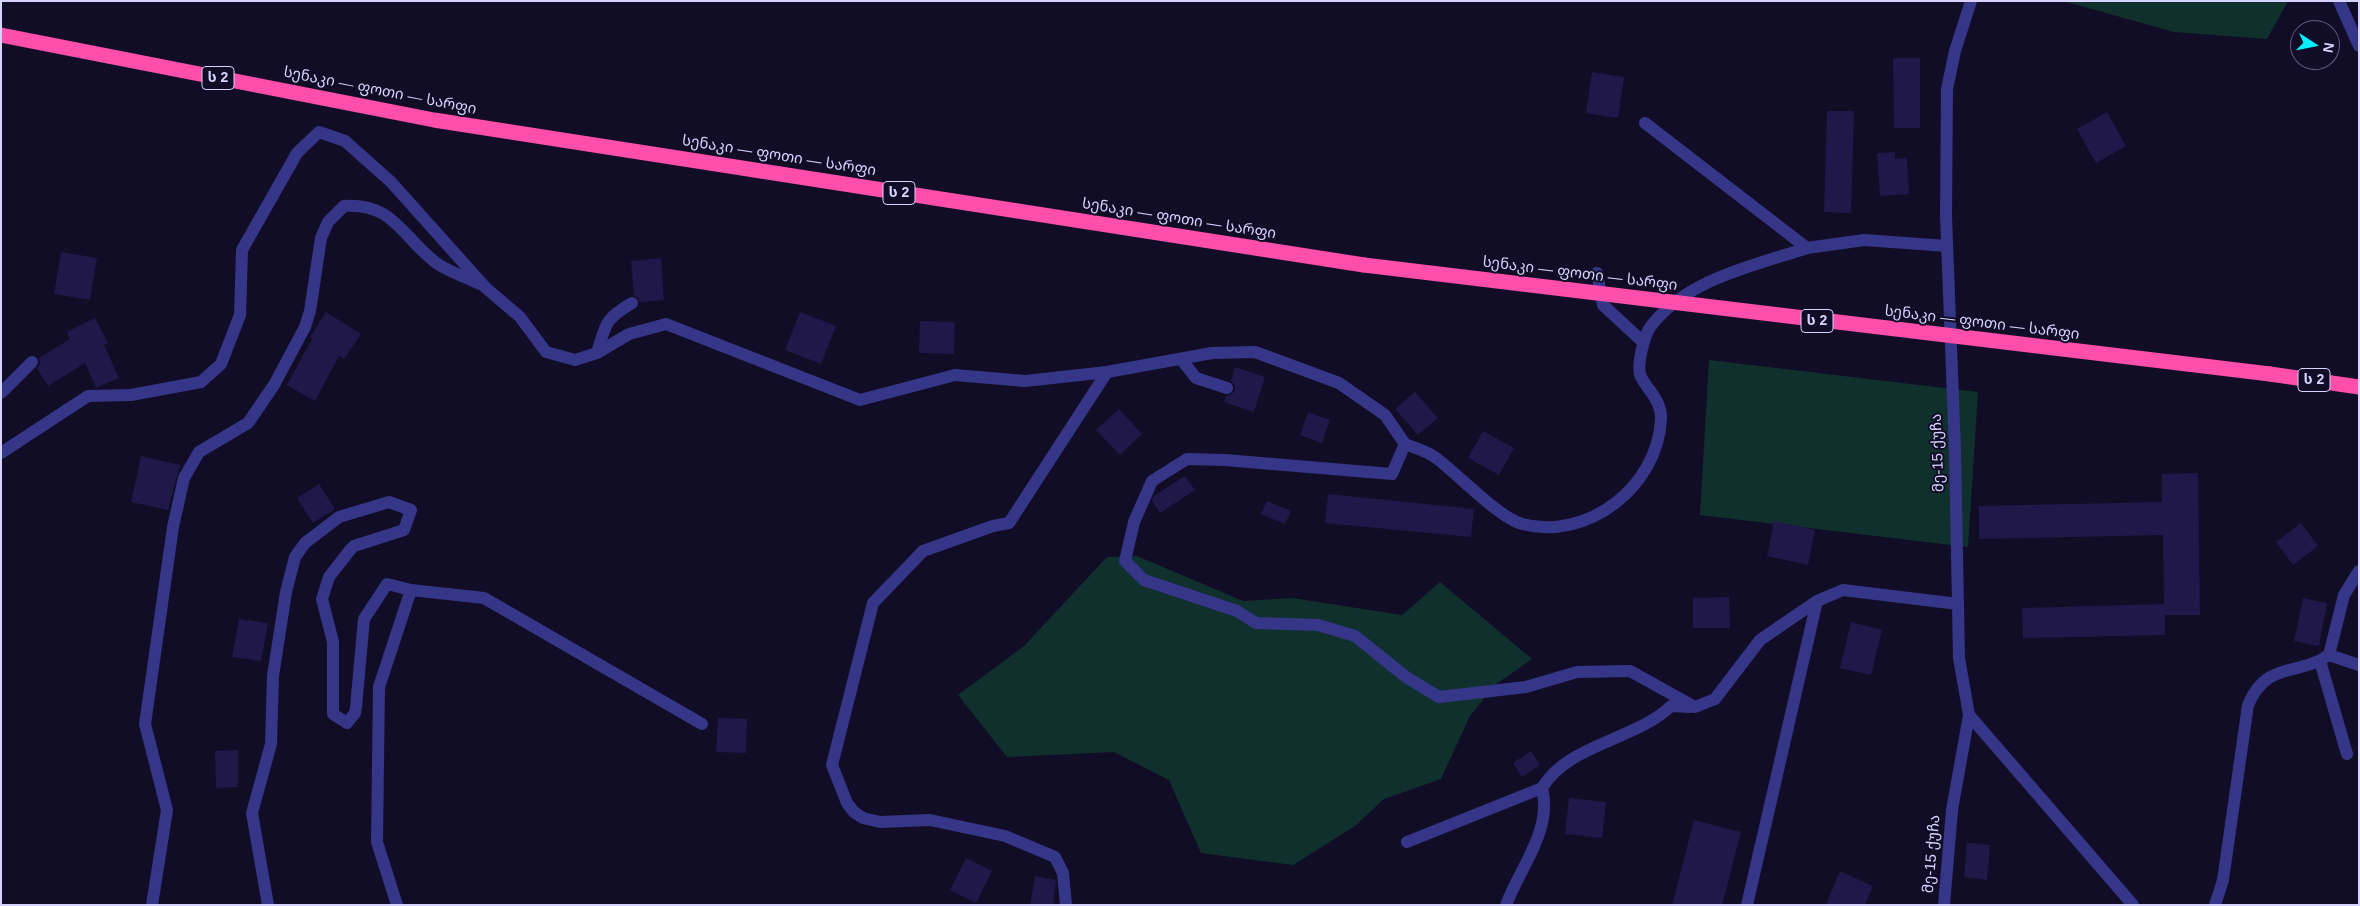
<!DOCTYPE html>
<html>
<head>
<meta charset="utf-8">
<style>
	body { margin:0 }
	#map { position:relative; width:2360px; height:906px; overflow:hidden; background:#110d26; font-family:Arial,sans-serif }
	canvas { display:block }
	.frame { position:absolute; inset:0; border:2px solid #d6d3ff; pointer-events:none }
	.north { position:absolute; left:2290px; top:20px; width:50px; height:50px; box-sizing:border-box; background:#110d26; border:1px solid #605c7d; border-radius:50%; rotate:101deg; font-size:14px; font-weight:700; line-height:20px; text-align:center; color:#d6d3ff }
	.north::after { content:''; display:block; margin:auto; width:18px; height:22px; background:#00f0fe; clip-path:polygon(50% 0,100% 100%,50% 72%,0 100%) }
</style>
</head>
<body>
<div id="map">
<canvas width="2360" height="906"></canvas>
<div class="frame"></div>
<div class="north">N</div>
</div>
<script>
const context = document.querySelector('canvas').getContext('2d');
context.lineJoin = 'round';
function fill(path, color) {
  context.fillStyle = color;
  context.fill(path, 'evenodd');
}
function strokePath(path, color, width, dash) {
  context.strokeStyle = color;
  context.lineWidth = width;
  context.lineCap = dash ? 'butt' : 'round';
  context.setLineDash(dash || []);
  context.stroke(path);
}
function write(font, color, halo, rows, align = 'center') {
  context.font = font + ' Arial,"Noto Sans Georgian",sans-serif';
  context.lineWidth = 4;
  context.setLineDash([]);
  context.textBaseline = 'middle';
  context.strokeStyle = halo;
  context.fillStyle = color;
  for (const [text, x, y, turn = 0] of rows) {
    context.save();
    context.translate(x, y);
    context.rotate((+turn || 0) * Math.PI / 180);
    context.textAlign = isNaN(turn) ? turn : align;
    if (halo) context.strokeText(text, 0, 0);
    context.fillText(text, 0, 0);
    context.restore();
  }
}
const green = new Path2D(`
	M2063 1H2288L2267 39 2174 32Z
	M1709 360 1978 392 1968 547 1700 515Z
	M1137 556 1243 601 1292 598 1402 615 1440 582 1532 659 1495 685 1470 716 1441 779 1384 799 1355 826 1293 865 1201 853 1169 780 1114 752 1007 757 958 695 1024 646 1107 557Z`);
const building = new Path2D(`
	M1893 58H1920V128H1894Z
	M1592 72 1624 77 1618 118 1586 113Z
	M1827 111H1854L1851 213 1824 212Z
	M2107 112 2126 146 2096 163 2077 129Z
	M1895 152V159L1907 158 1909 194 1880 196 1877 153Z
	M61 252 97 258 90 300 54 294Z
	M661 258 664 300 640 302 634 295 631 261Z
	M326 312 361 334 344 359 339 356 315 401 287 385 312 339 310 337Z
	M800 312 836 326 821 364 785 350Z
	M95 318 108 343 104 345 119 378 96 388 85 363 48 386 37 368 40 364 39 358 70 339 67 332Z
	M920 321 955 322 954 354 919 353Z
	M1235 367 1265 377 1254 412 1224 402 1226 396 1232 394 1235 390V386L1231 381Z
	M1415 392 1438 418 1418 435 1395 409Z
	M1119 409 1142 434 1120 455 1096 430Z
	M1308 412 1330 420 1322 443 1300 435Z
	M1483 431 1514 448 1499 475 1468 458Z
	M141 456 180 465 168 510 131 502Z
	M2198 473 2200 615H2165V635L2023 638 2022 608 2164 604 2163 535 1979 539V506L2162 502V474Z
	M1185 476 1195 490 1160 513 1152 501 1154 496Z
	M319 484 335 509 313 523 297 498Z
	M1328 494 1474 509 1471 537 1325 523Z
	M1267 501 1291 511 1285 524 1261 514Z
	M1774 521 1815 530 1808 565 1767 556Z
	M2301 523 2318 546 2293 565 2276 542Z
	M1729 597 1730 628H1693V598Z
	M2303 598 2327 603 2319 646 2294 641Z
	M239 619 268 623 261 661 232 657Z
	M1851 622 1882 630 1871 675 1840 668Z
	M718 718 747 719 746 753 716 752Z
	M238 750V787L216 788 215 751Z
	M1531 751 1540 765 1522 777 1513 763Z
	M1569 798 1606 802 1602 838 1565 834Z
	M1694 820 1741 832 1722 905H1672Z
	M1967 843 1990 845 1987 880 1964 877Z
	M966 858 992 871 976 903 950 890Z
	M1840 871 1873 886 1865 905H1826Z
	M1035 876 1056 880 1053 905H1030Z`);
const minor = new Path2D(`
	M2339 1 2359 46
	M1645 123 1807 248 1864 240 1947 246
	M1597 273 1603 305 1643 342
	M597 353C606 323 605 319 632 303
	M1181 359 1196 378 1227 388
	M1 393 32 362
	M1405 444C1415 448 1427 451 1436 458 1458 474 1499 518 1522 524 1588 541 1657 487 1661 420 1662 401 1649 392 1641 377 1636 367 1644 335 1651 326 1687 279 1753 266 1807 248
	M1 453 88 396 131 395 201 382 221 364 240 315 242 250 297 153 319 132 345 141 391 182 486 288 520 317 546 352 575 360 597 353 629 334 666 324 860 400 955 375 1025 381 1107 372 1212 353 1255 352 1339 383 1385 415 1405 444 1392 474 1225 460 1187 459 1152 481 1134 522 1125 561 1144 580 1237 611 1256 623 1318 625 1355 636 1406 677 1439 697 1526 687 1577 672 1630 671 1695 707 1715 699 1760 640 1817 601
	M411 590 484 598 702 724
	M2329 655 2359 665
	M2320 661 2347 754
	M1969 715 2133 905
	M1407 842 1542 788C1568 744 1636 740 1671 706L1690 707
	M152 905 167 810 145 724 173 527 184 478 199 452 248 423 274 385 305 327 310 311 321 238 328 222 344 206C393 203 401 235 435 262 447 271 465 277 480 284
	M268 905 252 813 271 744 273 676 286 592 295 557 305 543 339 517 389 502 411 510 404 530 354 546 350 550 329 577 322 599 333 642V714L347 723 355 713 356 707 364 619 387 584 411 590 379 687 377 842 397 905
	M1066 905 1063 873 1055 857 1005 836 930 820 880 822 863 818 854 812 847 803 832 765 873 603 923 551 993 526 1009 523 1107 372
	M1506 905C1520 868 1553 829 1542 788
	M1747 905 1817 601 1843 590 1958 604
	M1944 905 1952 810 1969 715 1959 658 1955 450 1946 216 1947 89 1955 51 1971 1
	M2215 905 2223 880 2248 705C2267 660 2297 677 2329 655L2344 595 2359 571`);
const highway = new Path2D(`
	M1 35 434 120 1364 265
	M2270 374 2359 387`);
const highwayBridge = new Path2D(`
	M1364 265 2270 374`);
const shields = [
	[218,78,32],
	[899,193,32],
	[1817,321,32],
	[2314,380,32]
];
const shieldNames = [
	["ს 2",218,78],
	["ს 2",899,193],
	["ს 2",1817,321],
	["ს 2",2314,380]
];
const streetNames = [
	["სენაკი — ფოთი — სარფი",380,91,11],
	["სენაკი — ფოთი — სარფი",779,156,9],
	["სენაკი — ფოთი — სარფი",1179,219,9],
	["სენაკი — ფოთი — სარფი",1580,274,7],
	["სენაკი — ფოთი — სარფი",1982,323,7],
	["მე-15 ქუჩა",1938,453,-92],
	["მე-15 ქუჩა",1932,854,-85]
];
fill(green, '#10302e');
fill(building, '#201848');
strokePath(minor, '#363688', 12);
strokePath(highway, '#ff4eab', 15);
strokePath(highwayBridge, '#ff4eab', 15);
for (const [x, y, w] of shields) {
  const box = new Path2D();
  box.roundRect(x - w / 2, y - 11.5, w, 23, 4);
  context.fillStyle = '#110d26';
  context.fill(box);
  strokePath(box, '#d6d3ff', 1);
}
write('bold 14px', '#d6d3ff', null, shieldNames);
write('15px', '#d6d3ff', '#110d26', streetNames);
</script>
</body>
</html>
